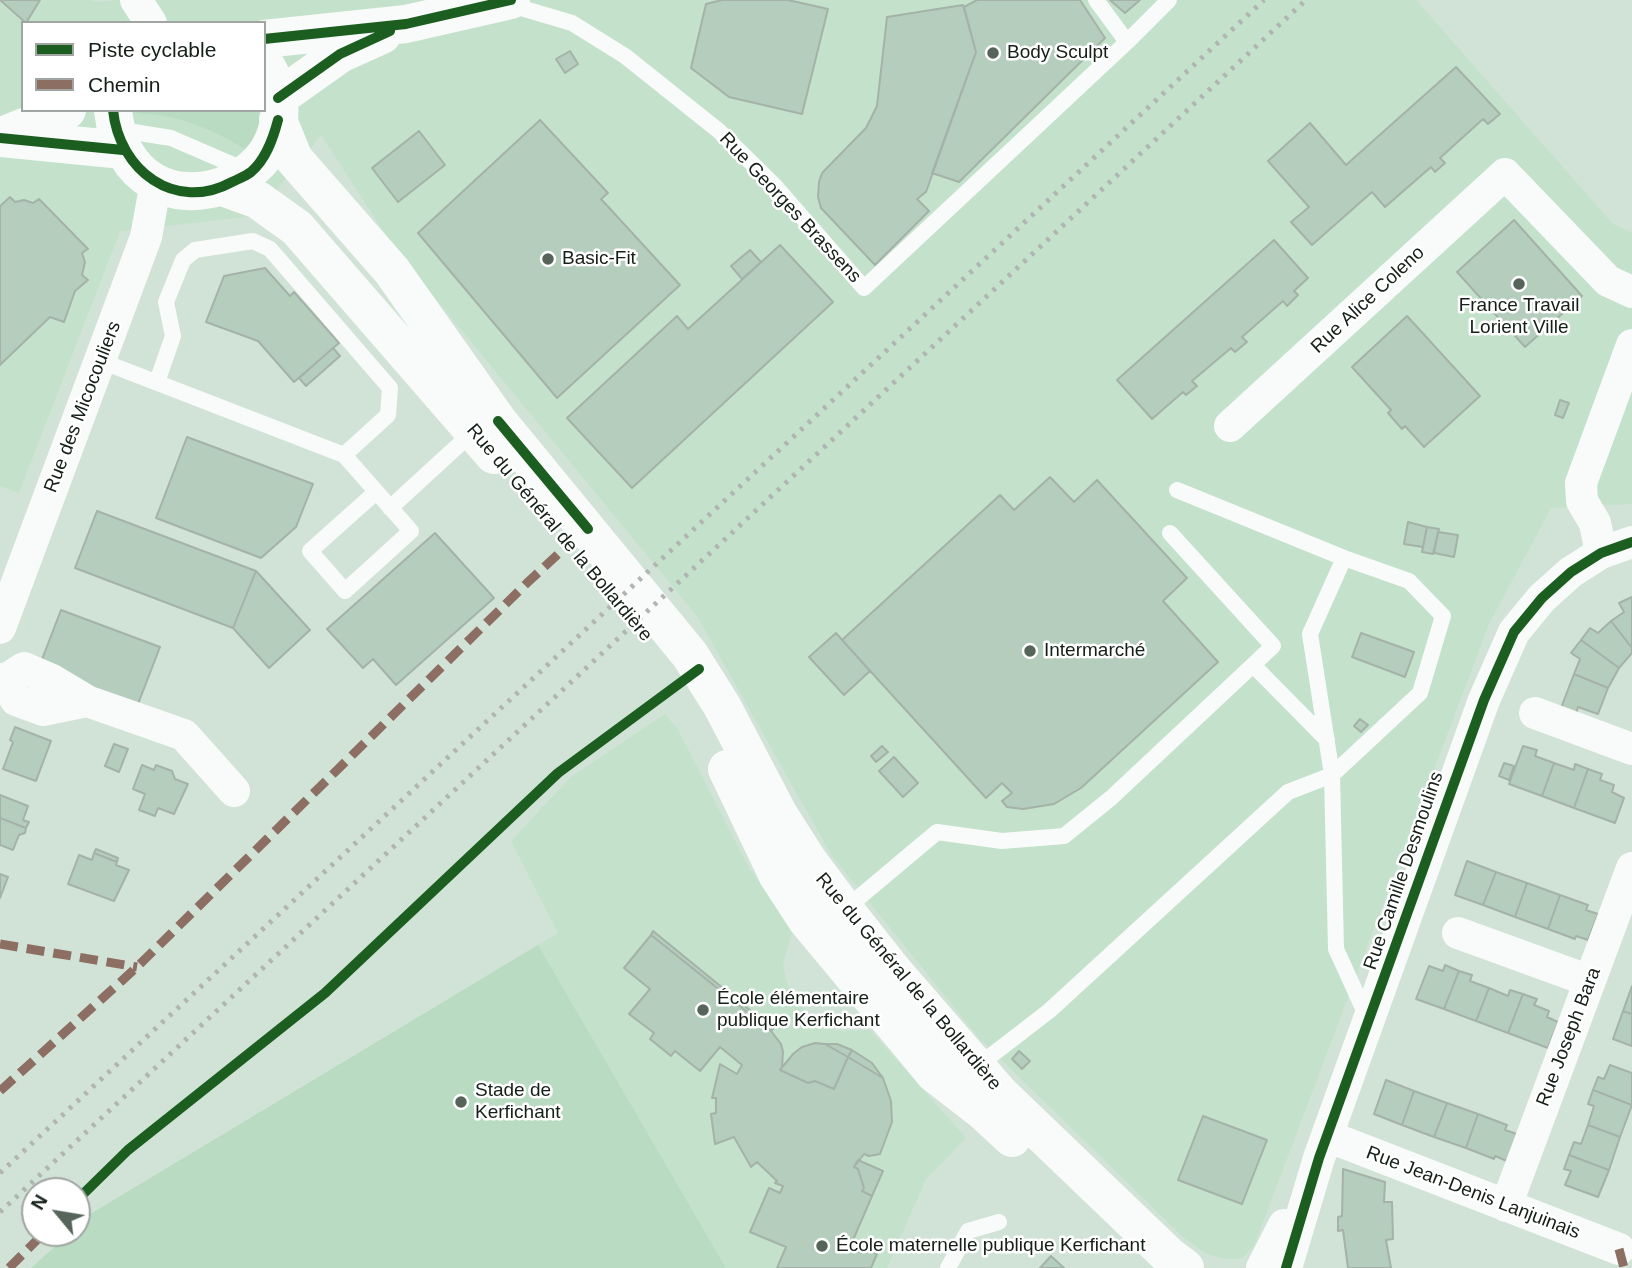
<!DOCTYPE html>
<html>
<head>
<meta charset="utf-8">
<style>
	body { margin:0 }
	#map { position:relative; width:1632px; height:1268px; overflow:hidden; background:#d1e3d6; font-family:Helvetica,sans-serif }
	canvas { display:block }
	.legend { position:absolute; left:21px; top:21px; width:245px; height:91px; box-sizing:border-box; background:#fff; border:2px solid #a1a5a2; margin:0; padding:9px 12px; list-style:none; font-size:21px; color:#131f17 }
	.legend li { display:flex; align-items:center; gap:14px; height:35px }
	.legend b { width:35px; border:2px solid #a1a5a2 }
	.north { position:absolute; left:21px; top:1177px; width:70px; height:70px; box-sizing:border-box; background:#fff; border:2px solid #a1a5a2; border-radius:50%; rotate:300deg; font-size:19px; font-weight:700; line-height:28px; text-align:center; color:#131f17 }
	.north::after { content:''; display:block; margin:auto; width:24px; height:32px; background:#56645a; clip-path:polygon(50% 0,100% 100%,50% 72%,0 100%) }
</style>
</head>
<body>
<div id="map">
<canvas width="1632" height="1268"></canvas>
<ul class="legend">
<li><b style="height:9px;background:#1b5e20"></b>Piste cyclable</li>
<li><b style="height:9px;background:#8d6e63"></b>Chemin</li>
</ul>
<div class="north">N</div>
</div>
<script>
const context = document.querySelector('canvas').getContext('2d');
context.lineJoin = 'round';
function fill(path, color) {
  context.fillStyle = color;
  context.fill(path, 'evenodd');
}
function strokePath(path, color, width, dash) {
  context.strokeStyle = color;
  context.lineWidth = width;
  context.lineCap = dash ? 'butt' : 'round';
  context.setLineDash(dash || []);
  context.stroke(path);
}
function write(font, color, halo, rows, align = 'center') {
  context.font = font + ' Helvetica,sans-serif';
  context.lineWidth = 5;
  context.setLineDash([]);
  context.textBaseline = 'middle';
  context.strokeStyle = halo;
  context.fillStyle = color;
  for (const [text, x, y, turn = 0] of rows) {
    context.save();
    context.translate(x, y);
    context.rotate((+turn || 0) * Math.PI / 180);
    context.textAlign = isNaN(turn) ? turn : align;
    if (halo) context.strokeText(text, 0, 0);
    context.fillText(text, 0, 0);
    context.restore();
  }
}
const built = new Path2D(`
	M0 0H91L96 2 117 0H1416L1613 224 1632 233V504L1551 508 1489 624 1254 1246 1241 1259H1226L1206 1254 1183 1237 979 1038 832 856 697 616 397 252 321 135 256 216 120 231 19 493 0 486ZM23 23H264V110H23Z
	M665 714 678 730 749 868 793 929 783 963 786 981 807 1013 837 1031 870 1030 966 1138 926 1179 887 1268H726L538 945 558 933 511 841 571 777Z`);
const green = new Path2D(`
	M129 110H258L259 122 248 151C221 134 197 123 166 116 154 113 138 116 129 110Z
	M538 945 726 1268H31L70 1233H77V1226L92 1213Z`);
const building = new Path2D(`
	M0 0H40L26 23Z
	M722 0H788L828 9 802 114 729 97 691 68 706 4Z
	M977 0H1080L1105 38 959 182 932 173 976 52 964 7Z
	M1110 0H1140L1125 13Z
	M963 5 976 52 926 192 917 199 929 211 875 265 821 208 818 197 819 182 822 173 866 128 877 106 887 17Z
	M570 51 578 64 565 73 556 59Z
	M1456 67 1500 114 1488 124 1483 119 1440 158 1445 163 1435 172 1431 167 1385 207 1372 192 1312 245 1291 222 1309 207 1268 161 1310 123 1346 165Z
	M540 120 608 193 601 199 680 285 557 398 418 233Z
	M419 131 445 165 398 202 372 168Z
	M10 197 15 202 24 200 33 203 39 199 88 249 82 253 85 262 82 275 88 280 75 291 64 322 50 317 0 365V206Z
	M1514 220 1582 296 1525 347 1457 272Z
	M1274 240 1308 278 1294 291 1298 295 1287 306 1283 301 1242 337 1247 342 1235 352 1231 348 1192 381 1197 386 1186 395 1183 392 1152 419 1117 380Z
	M780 245 833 302 632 488 567 418 677 316 688 329Z
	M750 250 761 262 742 279 731 266Z
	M265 268 290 296 294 292 339 343 294 382 258 341 206 322 224 276Z
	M1407 316 1480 396 1424 447 1405 426 1402 429 1388 413 1391 410 1352 367Z
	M333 348 340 356 306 386 299 378Z
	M1560 400 1569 403 1563 418 1555 415Z
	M187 437 313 484 296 527 261 558 156 518Z
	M1050 477 1074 502 1097 480 1187 578 1163 601 1218 662 1081 788 1054 804 1023 809 1007 807 1002 801 1012 793 1002 783 986 798 842 640 1000 495 1014 510Z
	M97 511 256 571 233 628 75 568Z
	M1408 522 1427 527 1423 547 1404 544Z
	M1427 527 1439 529 1433 554 1422 552Z
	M1438 532 1458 535 1454 557 1434 553Z
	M435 533 494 598 396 685 373 659 363 668 327 629Z
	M256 571 310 630 269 668 233 628Z
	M1632 597V648L1611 621 1624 612 1619 603Z
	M61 610 160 647 138 704 39 667Z
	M1611 621 1632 648V653L1619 668 1581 640 1590 628 1598 633Z
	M836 633 870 671 844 695 809 657Z
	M1361 633 1414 652 1405 677 1352 657Z
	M1581 640 1619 668 1608 688 1574 674 1580 659 1571 653Z
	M1574 674 1608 688 1598 714 1578 707 1576 713 1561 708Z
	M1360 719 1368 725 1361 732 1354 726Z
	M15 727 51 741 36 781 3 769 13 742 10 740Z
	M114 744 128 749 119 772 105 766Z
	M882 746 888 752 876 762 871 756Z
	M1523 746 1537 750 1535 756 1554 763 1542 796 1509 784Z
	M894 757 918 783 903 797 879 771Z
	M1504 763 1514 766 1509 780 1499 776Z
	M1554 763 1574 770 1575 764 1588 769 1574 808 1542 796Z
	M142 765 154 770 156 765 172 771 175 779 188 784 174 814 158 808 155 816 139 810 145 794 133 789Z
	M1588 769 1602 774 1600 780 1614 785 1612 792 1624 798 1615 823 1574 808Z
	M0 795 28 806 23 820 29 822 26 828 0 818Z
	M0 818 26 828 25 833 19 835 13 850 0 845Z
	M96 849 118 858 117 862 94 853Z
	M94 853 117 862 116 865 129 870 114 901 68 884 79 855 92 860Z
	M1467 861 1496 872 1483 905 1455 895Z
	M1496 872 1527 883 1515 917 1483 905Z
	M0 874 8 877 0 898Z
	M1527 883 1560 895 1548 929 1515 917Z
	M1560 895 1588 905 1586 910 1598 914 1588 940 1576 936 1575 939 1548 929Z
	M653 931 773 1029 771 1031 651 935Z
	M651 935 771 1031 781 1044 783 1052 782 1067 780 1070 808 1083 815 1081 834 1089 848 1057 883 1078 891 1101 892 1122 880 1154 869 1156 864 1154 854 1167 858 1169 864 1188 862 1191 872 1196 850 1247 860 1252 862 1247 877 1254 871 1268H777L786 1247 750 1232 769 1188 780 1193 783 1186 775 1183 777 1181 757 1162 751 1167 734 1137 715 1144 711 1114 716 1113V1098H712L720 1064 737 1074 742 1065 720 1047 700 1071 675 1051 671 1056 650 1039 654 1033 629 1014 650 989 624 968Z
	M1445 965 1459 971 1444 1009 1416 999 1429 966 1443 971Z
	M1459 971 1472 975 1470 981 1489 988 1476 1021 1444 1009Z
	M1632 986V1014L1623 1011Z
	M1489 988 1508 996 1510 990 1523 994 1508 1033 1476 1021Z
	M1523 994 1537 999 1534 1005 1549 1011 1547 1017 1558 1022 1548 1048 1508 1033Z
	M1623 1011 1632 1014V1046L1613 1039Z
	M815 1043 825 1044 848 1057 834 1089 815 1081 808 1083 780 1070 793 1054 802 1047Z
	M825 1044H837L852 1050 848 1057Z
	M852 1050 872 1063 883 1078 848 1057Z
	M1019 1051 1030 1061 1022 1069 1012 1059Z
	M1610 1065 1632 1073V1105L1593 1090 1598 1077 1604 1079Z
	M1386 1080 1414 1091 1402 1125 1374 1114Z
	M1593 1090 1632 1105 1620 1137 1588 1125 1594 1106 1588 1104Z
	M1414 1091 1447 1103 1434 1137 1402 1125Z
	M1447 1103 1478 1114 1466 1148 1434 1137Z
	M1478 1114 1507 1125 1505 1130 1517 1134 1507 1161 1495 1156 1494 1159 1466 1148Z
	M1203 1116 1267 1140 1242 1204 1178 1180Z
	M1588 1125 1620 1137 1609 1170 1569 1155 1574 1142 1581 1144Z
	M1569 1155 1609 1170 1598 1197 1565 1185 1571 1171 1564 1169Z
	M858 1160 883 1171 872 1196 862 1191 864 1188 858 1169 854 1167Z
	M1343 1169 1385 1182 1384 1202H1392L1393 1239 1386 1240 1391 1268H1348L1343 1230 1338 1231V1217L1342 1216Z
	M1051 1256 1064 1268H1040Z`);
const lane = new Path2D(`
	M1096 0 1127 42
	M508 4 572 23 625 56 719 131 775 186 864 288 1127 42 1169 0
	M121 130 171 138 245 170
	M101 361 344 455 411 531 345 591 310 551 376 492
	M157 382 173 336 166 302 183 260 195 250 253 241 270 249 390 388 388 415 344 455
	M1177 490 1344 558
	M390 508 474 431
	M1170 533 1273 646 1253 665
	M844 910 937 832 1002 841 1064 836 1111 798 1253 665 1327 740
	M975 1068 1049 1011 1288 792 1332 775 1420 693 1443 616 1409 581 1344 558 1310 634 1332 775 1336 949 1367 1017
	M948 1268 968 1231 999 1222`);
const street = new Path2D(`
	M136 0 151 23
	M1230 426 1505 174 1608 281 1632 292
	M1601 553 1595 523 1582 501 1581 483 1632 345
	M0 628 146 237 156 182
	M0 679 4 681 16 700 43 710 87 701 184 735 234 791
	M4 681 24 668 52 680 87 701
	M1535 713 1632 749
	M1458 933 1590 981
	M1327 1136 1619 1249
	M1506 1206 1632 868
	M1262 1268 1284 1225
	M1286 1268 1319 1158 1484 700 1514 632 1542 598 1571 572 1601 553 1632 542`);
const secondary = new Path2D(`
	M264 39 406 24 511 0
	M278 98 340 54 382 35
	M113 110C128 257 337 182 264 62
	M278 120 294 159 392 271 498 421 690 655 722 706 779 815 807 859 845 910 894 972 1000 1094 1169 1256 1185 1268
	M4 135 67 110
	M0 138 123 150
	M222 187 258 200 297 228 494 455
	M727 769 778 876 806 919 935 1074 984 1112 1012 1138`);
const rail = new Path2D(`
	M0 1173 1264 0
	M0 1212 1306 0`);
const quiet = new Path2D(`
	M0 944 137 967
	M0 1091 137 967 528 582 569 544
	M1619 1249 1624 1268
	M9 1268 44 1233`);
const cycleway = new Path2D(`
	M264 39 406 24 511 0
	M278 98 340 54 390 31
	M113 110C119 170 175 213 232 182 238 179 246 176 251 172 266 159 273 139 278 120
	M0 138 123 150
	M498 421 588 529
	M77 1200 128 1150 325 993 558 773 699 669
	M1286 1268 1319 1158 1484 700 1514 632 1542 598 1571 572 1601 553 1632 542`);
const markers = [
	[993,53,7,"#56645a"],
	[548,259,7,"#56645a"],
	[1519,284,7,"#56645a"],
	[1030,651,7,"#56645a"],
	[703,1010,7,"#56645a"],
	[461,1102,7,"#56645a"],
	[822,1246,7,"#56645a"]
];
const poiNames = [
	["Body Sculpt",1007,53],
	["Basic-Fit",562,259],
	["France Travail",1519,306,"center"],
	["Lorient Ville",1519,328,"center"],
	["Intermarché",1044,651],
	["École élémentaire",717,999],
	["publique Kerfichant",717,1021],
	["Stade de",475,1091],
	["Kerfichant",475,1113],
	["École maternelle publique Kerfichant",836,1246]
];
const streetNames = [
	["Rue Georges Brassens",790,208,47],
	["Rue Alice Coleno",1368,300,-43],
	["Rue des Micocouliers",83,407,-69],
	["Rue du Général de la Bollardière",559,533,50],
	["Rue Camille Desmoulins",1404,871,-71],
	["Rue du Général de la Bollardière",908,982,50],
	["Rue Joseph Bara",1569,1037,-69],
	["Rue Jean-Denis Lanjuinais",1473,1193,21]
];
fill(built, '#c3e1cb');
fill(green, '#b8dbc1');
fill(building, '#b5cdbc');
strokePath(building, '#a4b2a8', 2);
strokePath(lane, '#f8fbf9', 16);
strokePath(street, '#f8fbf9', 32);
strokePath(secondary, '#f8fbf9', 38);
strokePath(rail, '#b1b5b2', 5, [3.5, 7]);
strokePath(quiet, '#8d6e63', 9, [18, 9]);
strokePath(cycleway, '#1b5e20', 10);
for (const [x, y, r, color] of markers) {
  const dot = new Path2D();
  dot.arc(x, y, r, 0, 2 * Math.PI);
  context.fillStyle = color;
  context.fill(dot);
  strokePath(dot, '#fff', 2.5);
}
write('19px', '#131f17', '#fff', poiNames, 'left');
write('19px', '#131f17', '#fff', streetNames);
</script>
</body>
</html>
